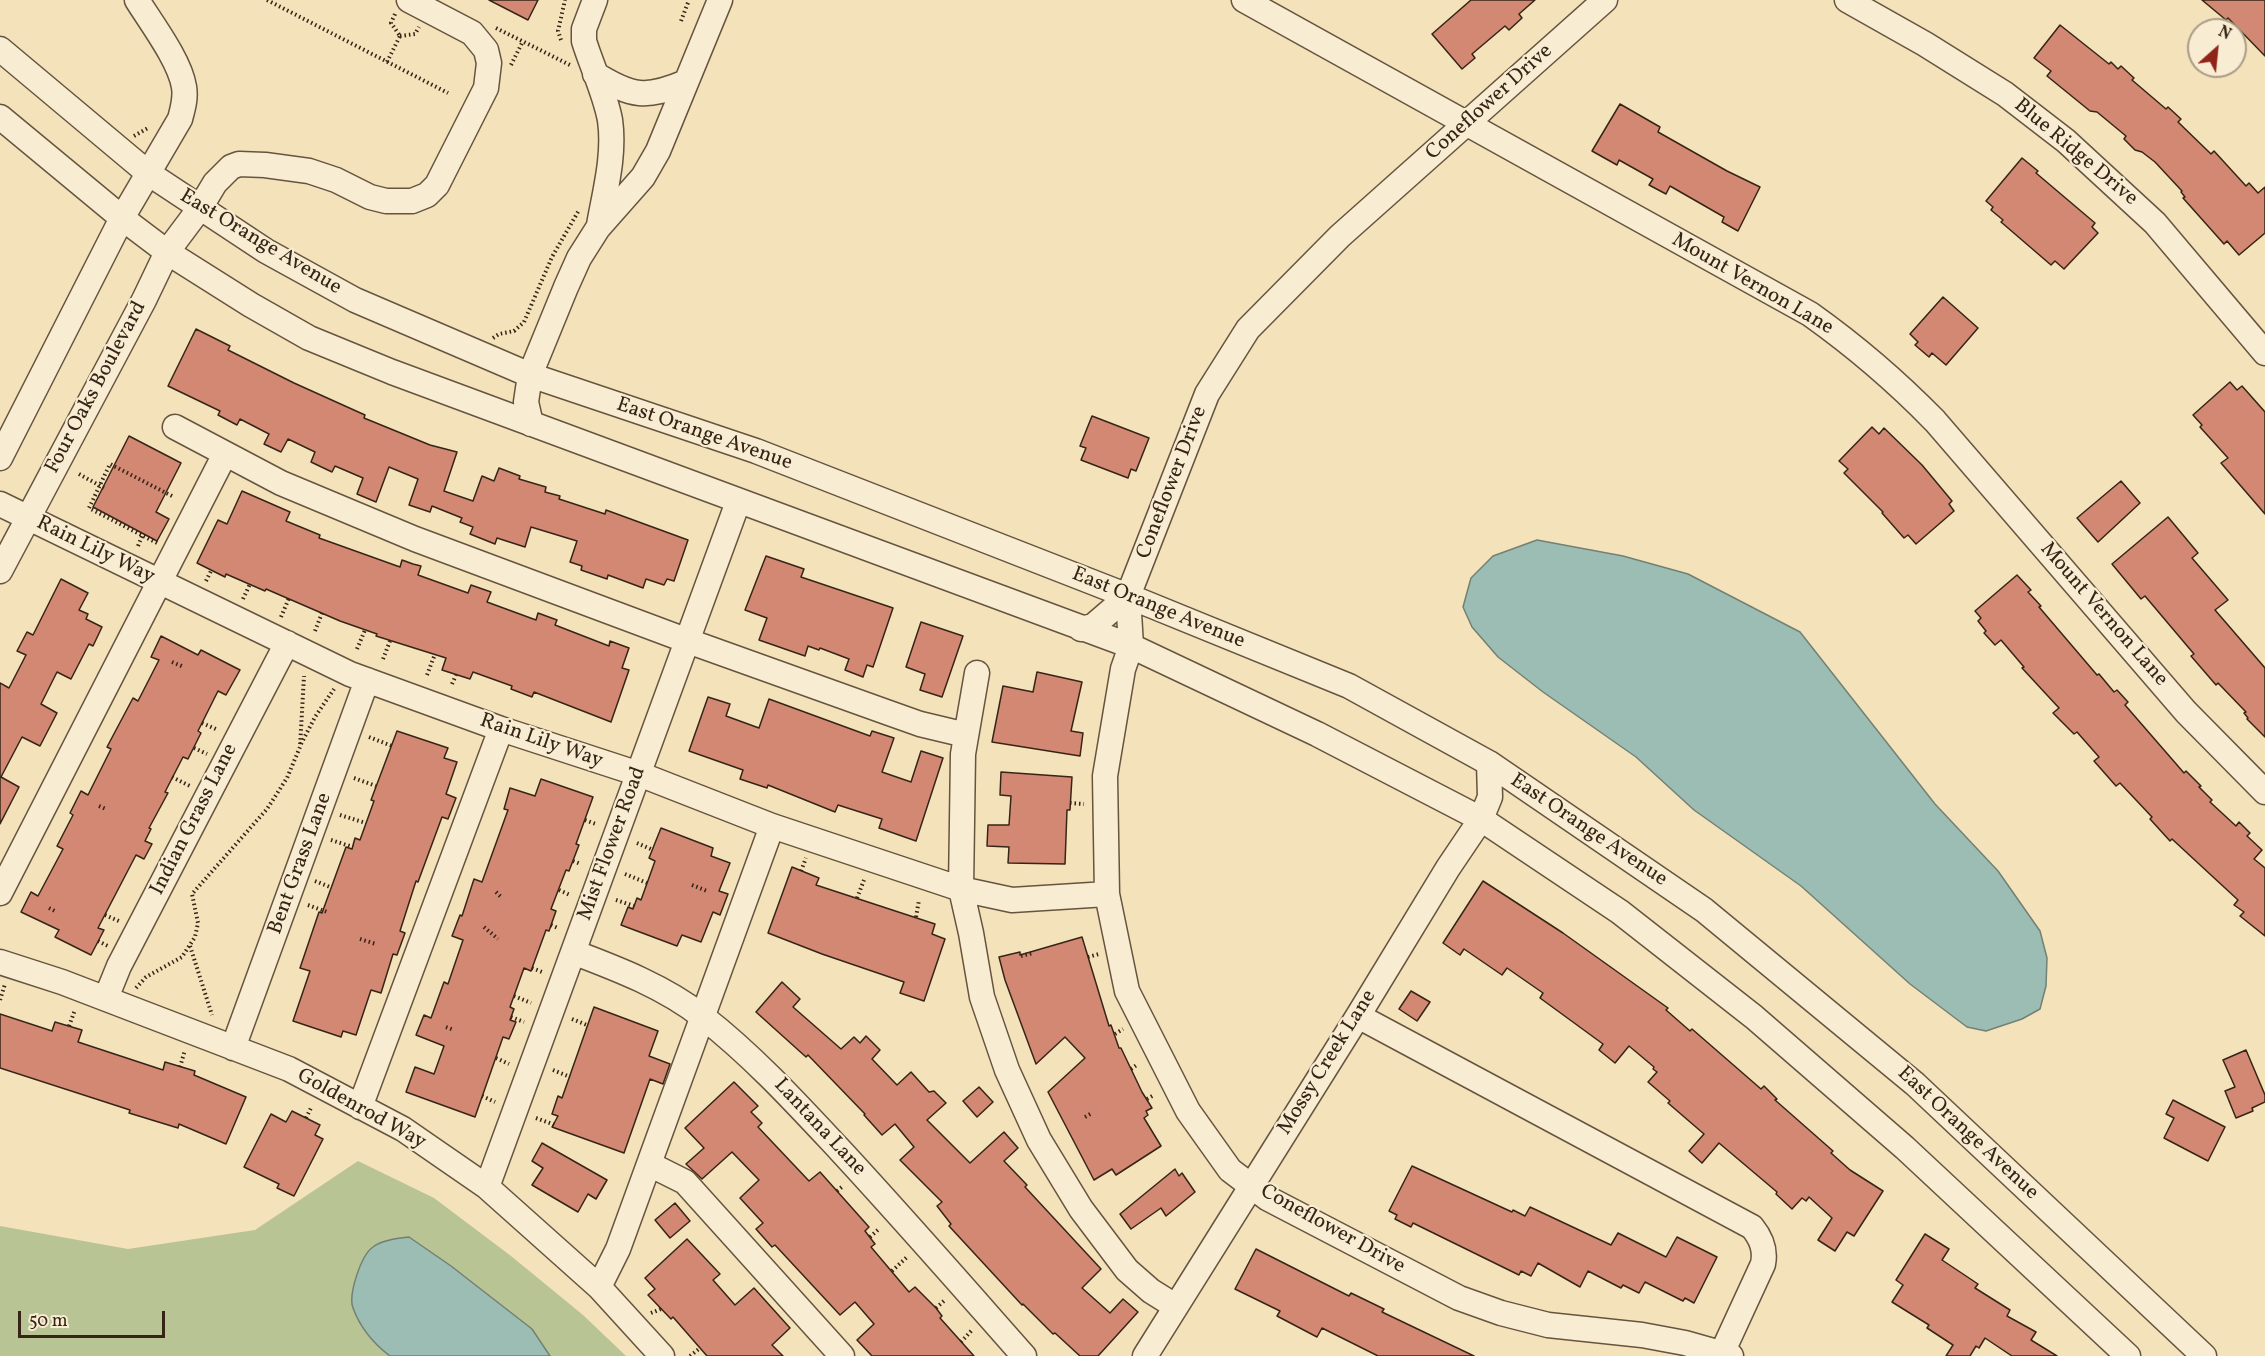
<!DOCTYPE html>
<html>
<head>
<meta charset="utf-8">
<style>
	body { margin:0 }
	#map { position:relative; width:2265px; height:1356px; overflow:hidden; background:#f4e2bb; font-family:Vollkorn,serif }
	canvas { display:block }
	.north { position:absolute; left:2187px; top:18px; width:60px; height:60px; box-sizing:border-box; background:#f8ecd3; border:2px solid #aa9c87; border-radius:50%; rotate:27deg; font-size:16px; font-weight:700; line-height:24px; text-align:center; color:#362516 }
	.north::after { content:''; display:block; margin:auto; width:21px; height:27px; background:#8f2418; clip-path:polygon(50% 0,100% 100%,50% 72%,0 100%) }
	.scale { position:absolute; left:18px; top:1311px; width:147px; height:27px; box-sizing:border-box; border:3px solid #362516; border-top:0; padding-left:8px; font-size:18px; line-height:21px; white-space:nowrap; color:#362516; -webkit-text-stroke:4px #f8ecd3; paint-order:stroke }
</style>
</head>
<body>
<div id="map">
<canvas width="2265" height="1356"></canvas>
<div class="north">N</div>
<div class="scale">50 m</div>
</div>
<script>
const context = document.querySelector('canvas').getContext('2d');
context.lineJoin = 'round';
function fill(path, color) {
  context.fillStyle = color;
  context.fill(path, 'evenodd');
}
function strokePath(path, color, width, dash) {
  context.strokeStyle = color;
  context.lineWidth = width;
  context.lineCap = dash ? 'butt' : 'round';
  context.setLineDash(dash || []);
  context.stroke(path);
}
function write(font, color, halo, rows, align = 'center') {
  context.font = font + ' Vollkorn,serif';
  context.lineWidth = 4.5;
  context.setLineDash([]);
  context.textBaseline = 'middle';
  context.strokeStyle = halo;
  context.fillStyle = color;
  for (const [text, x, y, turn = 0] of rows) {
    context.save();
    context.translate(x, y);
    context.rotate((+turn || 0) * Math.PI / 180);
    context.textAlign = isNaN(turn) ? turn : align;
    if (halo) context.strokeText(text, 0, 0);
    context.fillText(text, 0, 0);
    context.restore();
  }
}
const green = new Path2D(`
	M358 1161 434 1198 511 1256 583 1315 626 1356H0V1226L128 1249 255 1230Z`);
const water = new Path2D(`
	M1537 540 1623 556 1688 574 1800 632 1935 804 1998 871 2040 931 2047 958 2046 986 2040 1009 2022 1019 1986 1031 1967 1027 1910 984 1801 886 1694 810 1636 757 1543 692 1498 657 1472 627 1463 607 1471 578 1493 556Z
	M409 1237 451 1266 532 1329 550 1356H390C374 1344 360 1327 353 1308 348 1295 361 1255 373 1247 382 1240 398 1238 409 1237Z`);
const building = new Path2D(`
	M489 0H538L528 20Z
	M1471 0H1535L1519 14 1522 18 1509 30 1505 26 1472 54 1475 58 1462 69 1432 34Z
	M2202 0H2265V56L2228 18 2226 20Z
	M2060 25 2109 64 2111 62 2118 69 2121 66 2134 78 2132 80 2166 109 2168 107 2181 119 2178 122 2211 154 2214 151 2246 186 2249 183 2258 193 2265 187V233L2239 255 2227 241 2224 244 2183 198 2185 197 2181 192 2182 191 2155 162 2142 152 2135 150 2124 139 2126 136 2097 112 2090 111 2047 76 2051 71 2034 58Z
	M1620 104 1660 127 1658 132 1727 171 1760 187 1738 231 1722 222 1724 217 1670 186 1666 194 1649 185 1653 179 1619 160 1617 165 1592 151Z
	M2022 158 2038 171 2036 173 2095 223 2092 227 2098 233 2064 269 2055 261 2051 265 2001 222 2003 220 1991 210 1993 207 1986 201Z
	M1943 297 1978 328 1946 365 1932 353 1929 357 1915 345 1918 342 1910 334Z
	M196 329 230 346 228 350 294 383 365 415 364 418 430 445 457 452 444 491 473 501 482 476 494 481 499 468 520 476 519 479 546 487 545 492 560 496 559 499 605 514 606 510 688 540 674 581 667 579 664 585 646 579 643 588 608 575 607 579 581 570 582 566 570 562 577 541 531 527 525 547 497 538 495 544 470 534 473 527 460 522 462 518 432 506 430 512 409 505 418 479 389 467 376 502 357 494 363 478 335 466 332 472 311 462 315 452 288 439 281 452 264 444 269 434 240 419 237 425 218 415 220 411 168 386Z
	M2230 382 2237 390 2242 386 2265 412V514L2221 463 2228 458 2200 427 2202 425 2193 415Z
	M1092 416 1149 438 1136 471 1131 469 1128 478 1081 460 1086 448 1080 446Z
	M1872 427 1879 434 1884 428 1922 465 1952 501 1949 504 1954 511 1916 544 1908 535 1904 538 1882 513 1883 512 1844 473 1848 469 1839 461Z
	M129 436 181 463 156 512 169 519 157 541 93 507Z
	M2121 481 2140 503 2098 542 2077 518Z
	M242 491 290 512 286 521 320 535 319 538 400 567 402 560 413 564 421 566 418 575 468 593 471 585 491 592 487 602 536 620 538 613 557 620 555 625 609 646 610 641 629 648 622 668 629 670 611 722 534 692 532 697 511 689 512 686 473 672 470 679 442 670 446 658 376 636 377 634 340 621 266 589 265 591 226 574 225 577 197 563 218 520 227 524Z
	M2168 517 2198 553 2192 558 2228 600 2215 610 2265 668V737L2247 719 2248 718 2244 713 2246 712 2218 683 2216 685 2191 656 2194 654 2145 596 2141 599 2112 564Z
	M766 556 804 569 801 577 893 608 873 667 867 665 863 677 845 670 849 659 820 648 819 650 808 646 805 656 759 640 767 618 745 610Z
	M2017 575 2031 590 2028 592 2041 606 2039 607 2097 675 2099 674 2114 692 2117 690 2128 702 2125 705 2184 773 2186 771 2201 786 2199 787 2212 800 2210 802 2236 826 2239 822 2250 833 2247 836 2262 850 2254 859 2265 868V936L2240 916 2244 912 2234 905 2238 900 2172 839 2170 841 2150 819 2152 817 2120 783 2116 786 2094 761 2099 757 2077 732 2074 734 2053 713 2059 708 2022 668 2024 667 2001 640 1995 645 1984 633 1986 631 1978 621 1981 618 1975 611Z
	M61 579 88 593 79 610 88 614 86 619 102 627 93 646 89 644 71 679 57 672 41 704 57 713 40 746 22 737 1 777 19 787 0 824V683L9 688 26 655 17 651 27 632 33 635Z
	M921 622 963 636 942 697 920 690 925 674 906 667Z
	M161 636 198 655 201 650 240 670 226 695 218 691 198 731 201 733 188 759 183 757 165 792 168 793 149 828 151 829 145 841 152 844 144 859 136 855 98 928 104 930 91 955 55 937 59 930 21 912 31 892 38 896 63 849 57 846 73 815 70 813 81 791 88 795 111 749 107 747 116 730 133 698 138 701 159 660 151 657Z
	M1037 672 1082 682 1071 731 1083 733 1080 756 992 742 1003 686 1033 692Z
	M708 697 730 704 726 716 759 728 769 699 870 736 872 731 894 738 882 772 911 782 921 751 943 758 916 841 879 828 882 819 838 805 835 812 768 785 767 788 740 779 743 770 689 751Z
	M397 731 448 748 444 758 457 762 446 794 456 798 448 819 442 817 418 882 416 881 400 931 405 933 397 955 393 954 381 993 371 990 356 1035 343 1031 341 1037 293 1021 310 971 300 968 319 912 322 913 346 847 352 849 355 838 360 840 374 801 371 800Z
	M1001 772 1072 777 1070 810H1067L1065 864 1008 863 1009 847 987 846 988 825H1009L1011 796 1000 795Z
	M541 779 593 797 576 844 579 845 569 871 566 870 551 909 556 911 549 931 546 930 531 971 524 968 510 1007 514 1009 510 1020 516 1022 509 1039 503 1037 475 1117 406 1092 415 1067 434 1074 444 1046 416 1035 424 1015 431 1018 444 982 448 984 463 940 452 936 460 915 462 916 474 879 482 882 508 810 504 809 510 788 535 796Z
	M661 828 713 848 711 856 730 863 719 891 728 894 720 915 713 912 701 942 682 935 677 946 621 925 628 907 633 909 637 898 641 900 655 861 649 858Z
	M792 867 819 878 816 885 935 924 932 934 945 939 924 1001 900 993 904 982 822 954 768 933Z
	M1483 881 1563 933 1668 1008 1666 1010 1690 1031 1692 1029 1761 1089 1764 1086 1777 1099 1775 1100 1833 1151 1831 1153 1850 1170 1883 1191 1854 1236 1847 1232 1835 1251 1818 1240 1832 1218 1809 1197 1806 1201 1802 1198 1792 1209 1776 1194 1777 1192 1719 1143 1702 1163 1689 1151 1704 1134 1668 1103 1670 1101 1648 1082 1657 1072 1653 1069 1654 1067 1629 1046 1615 1063 1599 1050 1603 1044 1540 998 1543 993 1507 968 1502 975 1464 949 1460 955 1443 943Z
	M1082 937 1109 1026 1111 1025 1119 1048H1121L1142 1092 1152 1108 1146 1111 1148 1115 1144 1118 1161 1146 1116 1175 1112 1169 1094 1180 1048 1092 1085 1058 1065 1037 1036 1064 1005 980 999 957 1020 952V955Z
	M782 982 800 999 793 1007 841 1049 854 1037 860 1043 866 1036 880 1050 872 1059 897 1085 911 1072 929 1092 934 1091 946 1103 927 1120 970 1163 1004 1132 1018 1148 1004 1161 1027 1185 1025 1187 1101 1269 1082 1288 1110 1313 1123 1299 1138 1312 1098 1356H1080L1055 1333 1053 1334 1023 1304 1022 1305 949 1226 951 1224 937 1206 942 1202 900 1160 914 1147 895 1124 882 1135 864 1115 865 1114 808 1055 806 1057 756 1012Z
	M1411 991 1430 1002 1417 1021 1399 1009Z
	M594 1007 658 1031 649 1056 670 1064 663 1084 650 1079 624 1153 552 1127 558 1116 552 1114 558 1096 562 1098Z
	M0 1014 52 1031 55 1022 82 1030 78 1042 163 1070 165 1062 195 1071 194 1075 246 1097 226 1144 179 1124 178 1128 129 1113 130 1110 0 1068Z
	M2246 1050 2265 1095V1102L2252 1108 2253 1111 2236 1118 2225 1091 2235 1087 2223 1060Z
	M734 1082 758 1106 751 1112 762 1123 758 1127 809 1181 820 1172 869 1227 865 1231 875 1244 871 1247 909 1292 915 1287 936 1308 942 1316 940 1318 974 1356H872L857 1340 874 1324 855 1302 840 1315 775 1245 772 1247 756 1229 763 1223 740 1198 759 1180 732 1152 702 1179 686 1164 704 1148 685 1128Z
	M979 1087 993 1102 977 1117 963 1101Z
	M2173 1100 2225 1127 2208 1161 2164 1138 2174 1118 2166 1114Z
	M292 1111 320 1125 315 1135 323 1139 294 1196 277 1188 279 1184 244 1167 271 1114 286 1122Z
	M542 1143 607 1180 596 1199 588 1194 578 1212 532 1185 543 1168 532 1161Z
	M1412 1166 1512 1212 1513 1210 1525 1216 1530 1207 1611 1245 1618 1233 1666 1257 1677 1237 1717 1257 1694 1303 1685 1298 1683 1301 1645 1282 1639 1293 1623 1285 1621 1288 1588 1271 1580 1287 1538 1263 1531 1276 1521 1271 1519 1275 1413 1223 1411 1227 1395 1219 1397 1215 1389 1211Z
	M1175 1169 1179 1176 1182 1173 1195 1192 1166 1216 1161 1208 1131 1229 1120 1214Z
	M675 1203 690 1221 670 1238 655 1220Z
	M1925 1234 1949 1249 1942 1260 1978 1284 1975 1288 2010 1310 2007 1316 2036 1332 2031 1340 2057 1356H2012L1985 1338 1979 1348 1976 1346 1970 1356H1946L1953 1345 1927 1328 1929 1325 1892 1302 1903 1285 1896 1280Z
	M687 1239 720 1274 713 1280 735 1305 754 1288 790 1328 772 1345 783 1356H707L673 1317 671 1319 648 1295 655 1289 645 1278Z
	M1256 1249 1349 1296 1351 1293 1384 1309 1382 1312 1474 1356H1378L1322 1328 1317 1337 1277 1316 1280 1311 1235 1289Z`);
const path = new Path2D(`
	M267 0 448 93
	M395 14 391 23 400 36
	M681 21 689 0
	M496 28 570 65
	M400 36 415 34 419 27
	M561 40 558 31 565 0
	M387 62 400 36
	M511 65 523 41
	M134 136 148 128
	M493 338 499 334 514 331 524 322 552 257 579 210
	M79 474 104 488
	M157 543 89 508 110 464 174 497
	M138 546 142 536
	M206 581 211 571
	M243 599 250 584
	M281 617 289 598
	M315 631 322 613
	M357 649 365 630
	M383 659 390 641
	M172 662 184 667
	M427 675 435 654
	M452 684 456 675
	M202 723 218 730
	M369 737 392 746
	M301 744 315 717 334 689
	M194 748 207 754
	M172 777 190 786
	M354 778 376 786
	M1070 803 1084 804
	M99 806 106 809
	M340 815 366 823
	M585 820 596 824
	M331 840 353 847
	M637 843 653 850
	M573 861 581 864
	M801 871 806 858
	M625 874 647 883
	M315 881 330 887
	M692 885 707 891
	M559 890 570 895
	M496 892 501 897
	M857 898 864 880
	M616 900 634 906
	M308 905 327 912
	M49 908 57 912
	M105 915 121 922
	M916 917 919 900
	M551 925 558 928
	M484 927 498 939
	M360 939 376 944
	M98 941 108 946
	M190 946 212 1015
	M1021 956 1033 953
	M1088 957 1099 954
	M532 968 542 972
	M136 988 146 977 182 957 195 937 198 923 192 894 267 809 287 778 300 747 304 676
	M514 996 531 1003
	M0 1000 5 984
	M511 1017 524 1022
	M572 1019 587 1025
	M69 1026 75 1010
	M446 1027 454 1030
	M1115 1034 1123 1029
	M496 1058 509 1064
	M180 1067 185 1050
	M1131 1069 1138 1064
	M553 1070 570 1077
	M482 1096 495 1102
	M1147 1099 1154 1095
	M1085 1117 1092 1113
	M306 1118 312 1106
	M536 1118 555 1125
	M837 1191 843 1186
	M870 1237 880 1228
	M892 1271 907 1257
	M936 1308 945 1300
	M651 1313 661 1309
	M961 1342 972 1330
	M690 1356 700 1348`);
const minor = new Path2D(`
	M595 0 584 29V41C592 67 605 93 610 120 615 155 605 191 599 225
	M1244 0 1810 314C1855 346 1896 381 1935 421L2186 712 2265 792
	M1605 0 1340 236 1248 329 1207 394 1128 596 1131 646 1123 669 1105 776 1107 894 1127 991 1188 1111 1230 1170 1267 1198 1459 1298 1501 1313 1548 1325 1642 1335 1685 1343 1731 1356
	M1847 0 1925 44 2005 94 2066 141 2155 223 2265 353
	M0 49 148 173 266 251 355 300 530 375 756 451 1128 596 1349 686 1489 763 1704 910 1915 1084 2204 1356
	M595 74C632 97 646 99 686 82
	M0 117 122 218 167 252 251 305 309 338 392 372 1131 646 1317 734 1481 819 1620 912 1754 1017 1905 1148 2128 1356
	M531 424 526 402 530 375 566 287 579 258 598 228 643 177 658 151 720 0
	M175 427 281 483 415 539 688 641 889 713 920 724 966 735
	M0 458 122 218 180 119C183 108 186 98 184 87 180 61 152 24 137 0
	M0 504 350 674 501 729 639 774 772 826 961 889 1012 900 1107 894
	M0 571 144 300 167 252 200 208 215 183 231 167 239 164 265 165 309 171 336 180 370 197 386 201H412L427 195 437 185 486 88 489 63 486 50 472 33 409 0
	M1081 629 1093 626 1128 596
	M977 673 963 754 961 889 971 933 982 997 1007 1070 1039 1140 1081 1209 1127 1270 1151 1291 1175 1306
	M0 893 225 454
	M573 952C618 969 665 987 703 1017 753 1056 796 1103 839 1149 902 1217 963 1287 1024 1356
	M0 962 62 982 289 1069 403 1129 487 1187 599 1287 662 1356
	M106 998 119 966 287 643
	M1358 1016 1752 1227C1761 1238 1766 1249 1763 1264L1722 1353
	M233 1048 367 680
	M360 1107 501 729
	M649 1164 685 1182 842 1356
	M487 1187 738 502
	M599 1287 618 1249 772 826
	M1145 1356 1358 1016 1448 868 1481 819 1490 797 1489 763`);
const streetNames = [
	["Coneflower Drive",1490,103,-42],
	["Blue Ridge Drive",2075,153,40],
	["East Orange Avenue",260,243,31],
	["Mount Vernon Lane",1752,285,30],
	["Four Oaks Boulevard",97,388,-62],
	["East Orange Avenue",704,435,19],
	["Coneflower Drive",1173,483,-69],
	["Rain Lily Way",95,551,26],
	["East Orange Avenue",1158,609,22],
	["Mount Vernon Lane",2103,615,49],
	["Rain Lily Way",541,742,19],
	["Indian Grass Lane",195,820,-63],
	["East Orange Avenue",1588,831,34],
	["Mist Flower Road",613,844,-70],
	["Bent Grass Lane",301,864,-70],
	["Mossy Creek Lane",1328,1063,-58],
	["Goldenrod Way",361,1110,29],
	["Lantana Lane",819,1128,47],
	["East Orange Avenue",1967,1134,43],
	["Coneflower Drive",1332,1230,29]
];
fill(green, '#b8c493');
fill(water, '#9cbdb3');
strokePath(water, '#738074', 1.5);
fill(building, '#d38873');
strokePath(building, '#362516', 1.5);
strokePath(minor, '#66543f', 27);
strokePath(path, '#362516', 4, [1.5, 3]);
strokePath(minor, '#f8ecd3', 24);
write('21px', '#362516', '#f8ecd3', streetNames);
</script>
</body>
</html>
